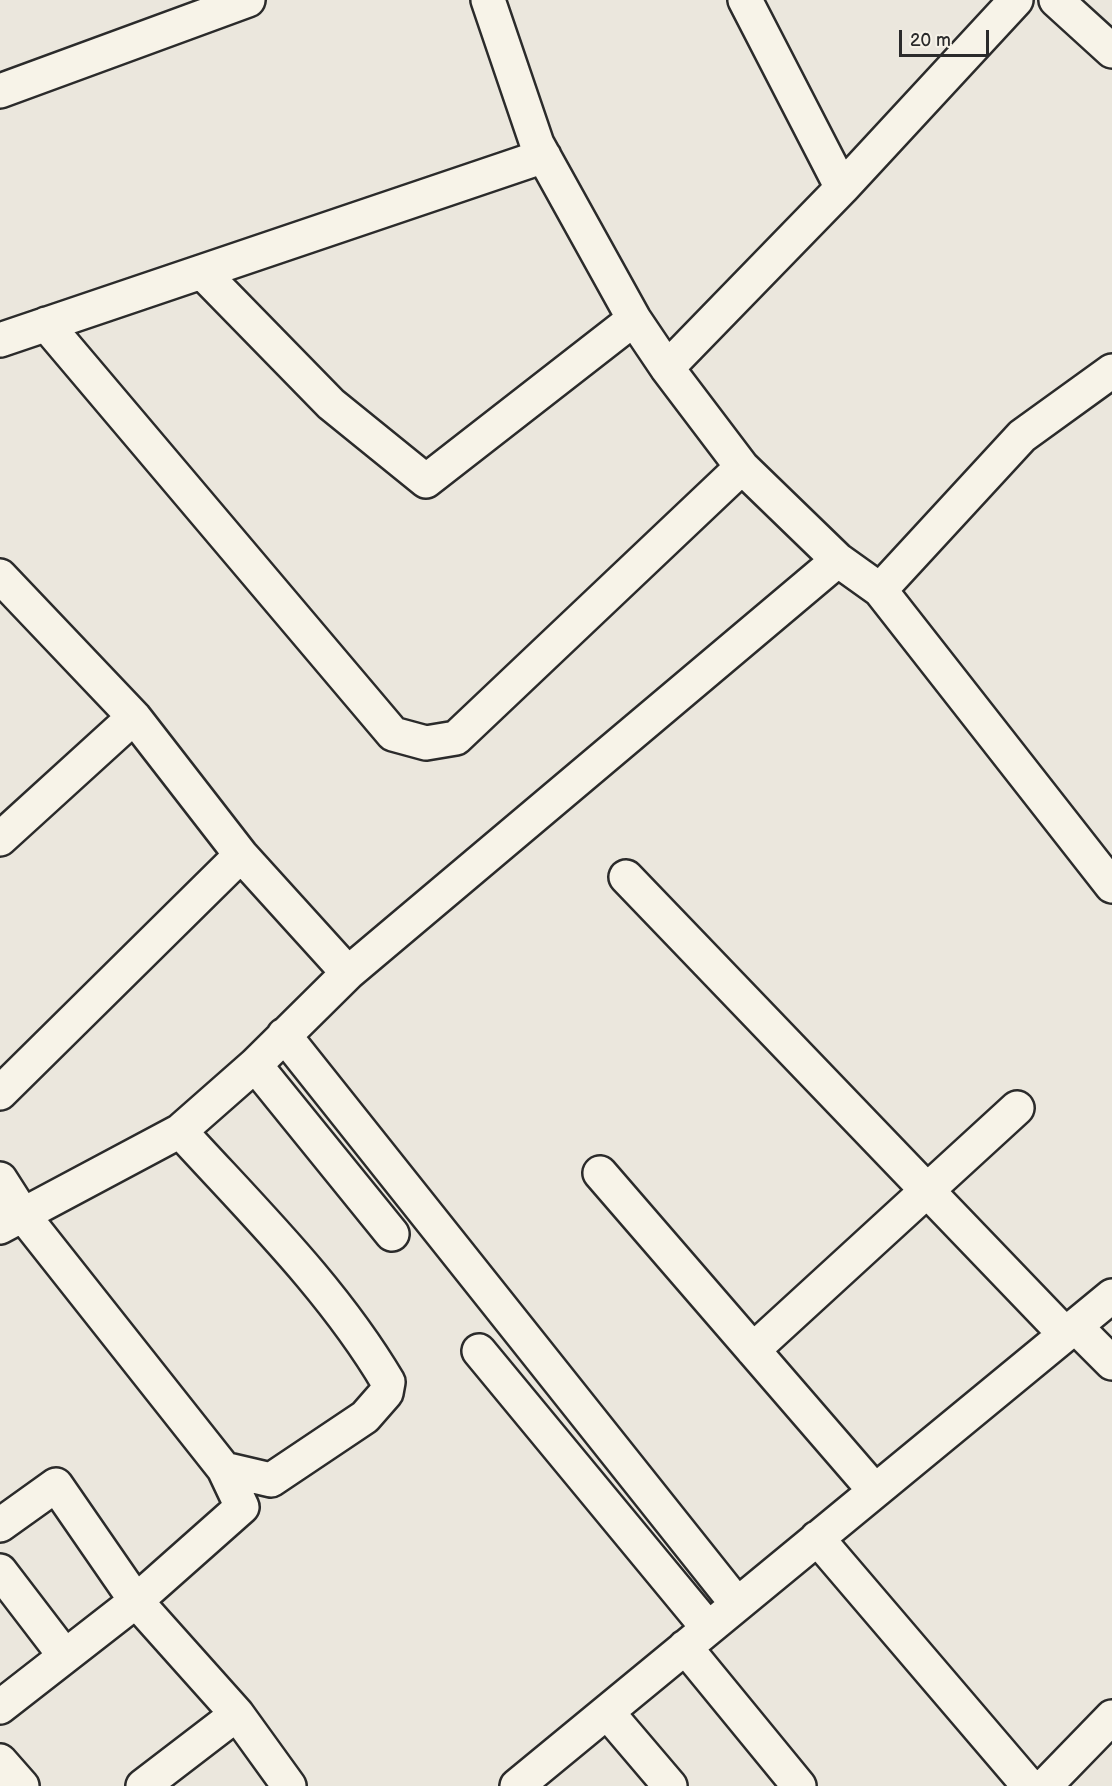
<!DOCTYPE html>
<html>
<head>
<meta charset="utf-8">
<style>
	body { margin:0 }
	#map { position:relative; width:1112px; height:1786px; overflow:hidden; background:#ebe7dd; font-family:"Balsamiq Sans",sans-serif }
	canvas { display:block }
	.scale { position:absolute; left:899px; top:30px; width:90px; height:27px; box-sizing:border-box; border:3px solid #2b2b2b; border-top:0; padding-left:8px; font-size:18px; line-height:21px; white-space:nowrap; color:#2b2b2b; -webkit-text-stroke:4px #f7f3e8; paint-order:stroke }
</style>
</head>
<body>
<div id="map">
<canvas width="1112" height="1786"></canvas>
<div class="scale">20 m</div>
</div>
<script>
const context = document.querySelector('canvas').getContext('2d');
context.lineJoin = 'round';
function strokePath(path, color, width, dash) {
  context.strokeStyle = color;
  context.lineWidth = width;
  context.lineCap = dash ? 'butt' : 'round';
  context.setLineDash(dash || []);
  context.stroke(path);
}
const minor = new Path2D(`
	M488 0 537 144 634 319 667 368 742 467 838 560 880 590 1022 436 1112 371
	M745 0 842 188
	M1056 0 1112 51
	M0 91 248 0
	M202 272 331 404 426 481 634 319
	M46 324 393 734 426 743 456 738 742 467
	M0 340 544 156
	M667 368 842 188 1016 0
	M0 576 134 717 241 855 348 973
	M880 590 1112 886
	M0 839 134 717
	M626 877 1065 1334
	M284 1035 737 1604
	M255 1065 392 1234
	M0 1093 241 855
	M180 1131C253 1211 333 1289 388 1382L386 1393 365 1417 271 1480 224 1469 242 1507 136 1601 237 1714
	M600 1173 875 1491
	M0 1179 23 1215 224 1469
	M0 1227 180 1131 255 1065 348 973 838 560
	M1075 1326 1112 1363
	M753 1350 1017 1108
	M479 1351 708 1628
	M0 1525 56 1485 136 1601 0 1707
	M817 1538 1029 1786
	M0 1571 65 1656
	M685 1647 799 1786
	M607 1712 670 1786
	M0 1761 22 1786
	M143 1786 237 1714 289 1786
	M517 1786 1112 1296
	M1045 1786 1112 1717`);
strokePath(minor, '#2b2b2b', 38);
strokePath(minor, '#f7f3e8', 33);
</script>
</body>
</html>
